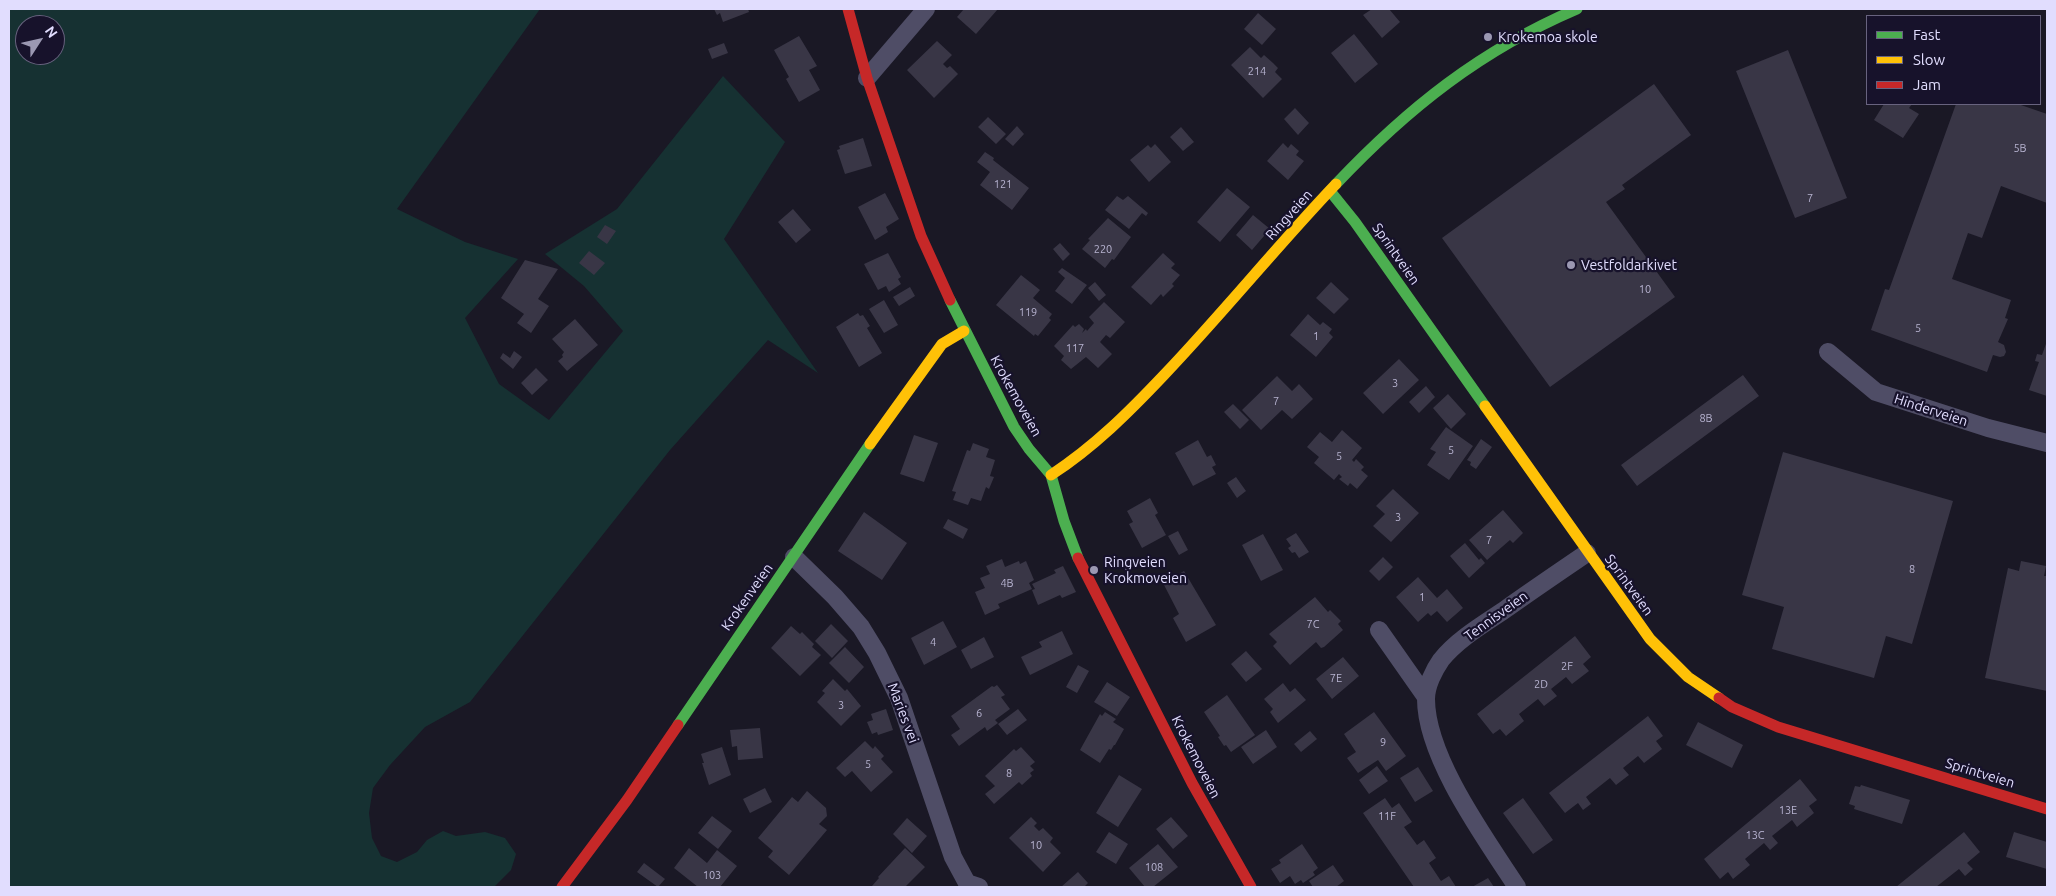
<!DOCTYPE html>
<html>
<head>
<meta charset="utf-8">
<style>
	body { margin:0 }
	#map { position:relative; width:2056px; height:896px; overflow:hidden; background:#1a1825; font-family:Ubuntu,sans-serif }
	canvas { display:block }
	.frame { position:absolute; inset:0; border:10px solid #e1ddfe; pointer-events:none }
	.legend { position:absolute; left:1866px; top:15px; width:175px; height:90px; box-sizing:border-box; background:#17122b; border:1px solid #68637f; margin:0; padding:6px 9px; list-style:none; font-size:15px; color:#e1ddfe }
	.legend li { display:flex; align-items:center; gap:10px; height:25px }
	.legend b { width:25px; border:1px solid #68637f }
	.north { position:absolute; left:15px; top:15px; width:50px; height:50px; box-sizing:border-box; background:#17122b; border:1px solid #68637f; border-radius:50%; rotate:55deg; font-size:14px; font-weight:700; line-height:20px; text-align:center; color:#e1ddfe }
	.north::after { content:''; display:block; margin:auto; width:18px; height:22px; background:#9b98b2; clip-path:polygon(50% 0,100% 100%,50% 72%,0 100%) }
</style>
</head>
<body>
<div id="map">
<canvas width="2056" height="896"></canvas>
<div class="frame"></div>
<ul class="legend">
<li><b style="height:6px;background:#4caf50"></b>Fast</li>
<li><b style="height:6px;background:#ffc107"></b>Slow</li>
<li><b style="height:6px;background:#c62828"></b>Jam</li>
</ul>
<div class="north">N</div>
</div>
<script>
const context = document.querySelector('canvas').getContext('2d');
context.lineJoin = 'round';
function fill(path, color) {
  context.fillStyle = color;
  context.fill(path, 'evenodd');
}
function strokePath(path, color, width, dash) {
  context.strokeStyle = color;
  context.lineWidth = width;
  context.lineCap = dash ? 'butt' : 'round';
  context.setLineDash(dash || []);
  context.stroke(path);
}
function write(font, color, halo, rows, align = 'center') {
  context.font = font + ' Ubuntu,sans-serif';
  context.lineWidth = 4.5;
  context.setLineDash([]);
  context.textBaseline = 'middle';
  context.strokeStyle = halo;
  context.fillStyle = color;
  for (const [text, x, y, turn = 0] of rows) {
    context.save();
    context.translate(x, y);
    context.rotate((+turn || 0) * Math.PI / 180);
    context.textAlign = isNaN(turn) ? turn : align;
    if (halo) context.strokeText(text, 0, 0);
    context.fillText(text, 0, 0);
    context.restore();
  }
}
const green = new Path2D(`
	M9 9H540L397 209 465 242 518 259 465 318 499 384 549 420 623 331 584 286 545 254 617 209 723 76 785 142 724 239 818 373 768 340 670 450 470 702 425 727 390 765 373 788 369 813 372 838 381 856 397 862 417 852 427 840 443 831 456 836 485 832 505 838 516 854 511 870 494 887H9ZM25 25H55V55H25Z`);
const building = new Path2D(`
	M714 9H748L749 12 723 22 720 13 717 15Z
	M964 9H998L976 34 957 17Z
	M1372 9H1389L1400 22 1382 38 1363 15Z
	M1258 13 1276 29 1262 45 1244 29Z
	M1354 34 1378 64 1355 83 1331 53Z
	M799 36 817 66 809 70 820 90 799 102 786 79 789 77 774 50Z
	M937 41 952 55 943 64 947 68 950 66 958 74 934 98 907 70Z
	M724 43 728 53 712 59 708 49Z
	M1250 47 1261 58 1264 55 1273 63 1278 68 1275 72 1282 79 1263 98 1231 65Z
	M1788 50 1847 198 1795 218 1736 71Z
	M1654 84 1691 135 1622 185 1625 189 1606 202 1675 297 1550 387 1442 238Z
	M1884 104H1912L1909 108 1919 114 1903 138 1874 120Z
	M1956 104H2018L2047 114V203L2001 186 1982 238 1968 233 1952 279 2011 300 2005 318 2008 319 1998 342 2004 345 2006 352 2004 356 2000 357 1993 355 1987 372 1871 330 1885 289 1889 290Z
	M1295 108 1309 123 1298 135 1284 119Z
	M988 117 1006 134 996 144 978 127Z
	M1017 126 1024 134 1013 146 1005 139Z
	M1181 127 1194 142 1183 151 1170 137Z
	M863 138 872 166 845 174 837 150 840 149 839 146Z
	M1283 143 1288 148 1291 144 1299 151 1296 155 1304 161 1288 180 1267 161Z
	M1155 144 1171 162 1149 182 1130 160 1148 145 1151 148Z
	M985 152 994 158 993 160 1029 188 1012 210 980 185 990 172 977 162Z
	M1227 188 1250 207 1220 242 1197 222Z
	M885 193 899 219 886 227 888 232 875 240 858 207Z
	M1117 196 1123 200 1128 196 1148 213 1146 216 1142 213 1129 229 1105 210Z
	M793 209 811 230 796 243 778 222Z
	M1253 215 1270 229 1252 250 1236 235Z
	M1108 218 1131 237 1114 260 1112 259 1105 268 1082 249 1090 240 1088 239Z
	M605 225 616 231 607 244 597 237Z
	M1060 243 1070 254 1063 261 1053 249Z
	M589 251 605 263 594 275 579 263Z
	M888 253 901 277 898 279 901 284 889 292 886 286 878 290 864 264Z
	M1163 253 1175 264 1171 268 1180 275 1172 284 1174 286 1163 297 1161 294 1151 305 1131 287Z
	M525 260 558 269 538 299 549 306 531 333 517 323 524 314 501 298Z
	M1062 268 1087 285 1072 304 1055 291 1065 278 1058 272Z
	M1021 275 1040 290 1033 298 1052 314 1049 318 1051 320 1038 336 1035 334 1034 336 996 305Z
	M1095 282 1106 295 1099 301 1088 288Z
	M1331 282 1349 299 1334 314 1316 298Z
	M910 287 915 296 899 306 893 297Z
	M884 300 898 325 884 333 869 309Z
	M1104 302 1125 322 1110 338 1106 335 1100 342 1112 354 1098 368 1086 357 1071 369 1061 360 1064 356 1054 346 1073 325 1075 327 1079 324 1084 329 1082 333 1086 329 1087 331 1094 323 1089 317Z
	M858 313 860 316 863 315 870 326 867 328 882 353 859 367 836 327Z
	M1308 314 1320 325 1323 322 1332 329 1329 333 1333 337 1316 357 1290 335Z
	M575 319 598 345 567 371 558 361 563 357 562 355 564 352 552 339Z
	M2047 341V396L2029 390 2039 362 2035 361 2037 354 2042 355Z
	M514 351 522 357 513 369 500 358 503 353 510 358Z
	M1399 359 1419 380 1383 414 1363 393Z
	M536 368 548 380 532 395 521 383Z
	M1743 375 1759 396 1637 486 1621 465Z
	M1277 376 1292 391 1299 384 1313 399 1292 419 1282 410 1261 430 1242 410Z
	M1426 386 1435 397 1419 413 1409 402Z
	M1448 394 1466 414 1451 429 1433 408Z
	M1233 404 1249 420 1240 429 1224 412Z
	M1446 427 1473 446 1449 480 1427 465 1436 452 1430 449Z
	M1342 430 1362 448 1352 460 1354 462 1356 459 1364 467 1361 470 1368 476 1357 489 1350 483 1348 486 1339 479 1342 477 1339 474 1334 480 1314 463 1319 457 1307 447 1320 432 1332 442Z
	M914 435 938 443 924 482 900 474Z
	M1481 439 1492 447 1476 469 1470 465 1471 462 1467 460Z
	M1198 440 1207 457 1211 455 1216 465 1212 467 1216 474 1193 486 1175 453Z
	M973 443 989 449 986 457 995 460 990 476 994 477 989 489 986 487 981 501 971 498 968 505 953 500 956 492 952 491 967 450 970 451Z
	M1783 452 1953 501 1912 644 1886 636 1874 678 1772 649 1784 607 1742 595Z
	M1236 477 1246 491 1237 498 1227 483Z
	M1393 489 1419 513 1391 542 1373 526 1385 514 1376 506Z
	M1150 498 1158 513 1155 515 1166 535 1142 548 1129 524 1133 522 1127 511Z
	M1503 510 1523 533 1513 543 1510 540 1487 560 1469 540Z
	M864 512 907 543 882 580 838 551Z
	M948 519 968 529 963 539 943 528Z
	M1178 531 1188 550 1179 555 1168 536Z
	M1296 533 1309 552 1299 558 1295 552 1292 553 1288 548 1291 546 1286 539Z
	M1263 534 1283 570 1261 581 1242 545Z
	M1465 543 1479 560 1481 558 1485 563 1469 578 1450 556Z
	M1383 557 1393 567 1379 581 1369 571Z
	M1002 559 1005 567 1019 561 1020 564 1026 561 1034 580 1029 583 1032 589 998 604 1000 608 985 615 975 592 985 588 980 578 990 574 986 566Z
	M2021 561 2046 566 2044 576H2047V691L1985 678 2008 568 2019 571Z
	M1063 566 1076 592 1062 598 1060 595 1038 605 1032 590 1035 589 1032 584 1056 573 1054 570Z
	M1184 571 1216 625 1186 642 1173 618 1179 614 1163 583Z
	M1418 577 1437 598 1447 589 1463 608 1447 622 1437 611 1431 616 1428 613 1418 622 1396 597Z
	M1315 597 1328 612 1330 610 1341 621 1338 624 1343 630 1324 647 1321 648 1316 642 1290 665 1273 646 1277 642 1269 634Z
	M943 621 957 647 924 665 911 638Z
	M831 624 848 641 832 658 815 641Z
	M791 626 800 634 802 632 814 644 812 647 821 655 800 676 771 648Z
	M1062 631 1073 654 1030 675 1021 657 1042 647 1039 642Z
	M1575 636 1591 657 1583 664 1589 671 1572 684 1566 677 1551 689 1557 696 1544 706 1538 699 1519 714 1524 721 1506 736 1500 729 1493 734 1477 714Z
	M984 637 994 657 971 669 961 650Z
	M845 647 864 667 849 683 829 663Z
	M1246 651 1262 669 1246 682 1231 664Z
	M1343 657 1359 676 1332 699 1316 679Z
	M1078 665 1089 671 1077 693 1066 687Z
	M833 679 845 691 847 689 861 706 841 726 817 702 825 693 822 691Z
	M1107 682 1130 697 1117 716 1094 702Z
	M1283 683 1290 692 1295 688 1306 700 1278 723 1270 712 1273 709 1264 699Z
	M997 685 1005 695 1001 697 1010 709 995 720 998 723 987 731 985 727 959 746 951 735 960 729 951 716 992 686 994 687Z
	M1227 695 1255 735 1231 752 1226 745 1224 746 1218 737 1220 736 1204 712Z
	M886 709 893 730 878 735 877 732 872 734 867 722 873 720 871 714Z
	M1018 709 1027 720 1007 735 998 724Z
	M1105 712 1116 719 1113 722 1124 729 1115 745H1114L1111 750 1109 749 1100 763 1080 750 1100 714 1102 716Z
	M1374 712 1406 756 1386 771 1378 760 1358 773 1347 758 1356 752 1344 734Z
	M1648 716 1663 736 1656 741 1662 749 1644 763 1638 756 1623 768 1629 775 1616 785 1610 778 1586 797 1591 804 1583 810 1578 803 1565 813 1549 793Z
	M1698 722 1743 745 1732 768 1686 745Z
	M760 728 763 758 738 760 737 746 732 747 730 730Z
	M1266 730 1277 747 1253 764 1241 747Z
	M1310 731 1317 739 1301 752 1294 744Z
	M865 741 873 749 875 746 884 756 881 759 893 772 871 792 852 771 845 777 836 768Z
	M722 747 731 775 709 785 702 763H704L701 754Z
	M1021 747 1035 762 1030 766 1034 770 1030 773 1032 776 1022 785 1019 782 994 804 985 794 995 786 985 776 1014 749 1016 751Z
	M1377 766 1388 781 1369 794 1359 780Z
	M1418 767 1433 791 1415 802 1400 778Z
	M1119 775 1142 789 1118 827 1096 813Z
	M1800 779 1817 800 1809 806 1814 813 1797 827 1792 820 1772 836 1778 843 1770 850 1764 843 1745 859 1750 865 1733 879 1728 872 1720 879 1704 859Z
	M1861 785 1910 800 1902 824 1854 809 1855 806 1849 804 1855 786 1860 787Z
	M765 788 772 802 750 813 743 799Z
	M807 791 826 808 827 816 819 824 827 830 789 875 768 857 773 851 758 838 792 797 798 802Z
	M1385 798 1392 808 1399 803 1412 822 1404 827 1417 845 1424 840 1436 858 1429 863 1441 881 1449 876 1456 887H1414L1363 813Z
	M1523 798 1553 840 1533 854 1503 813Z
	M712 816 732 831 718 849 698 833Z
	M1031 817 1037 823 1034 826 1039 831 1043 828 1053 838 1050 842 1061 853 1043 872 1009 838Z
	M1171 817 1188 836 1173 849 1156 829Z
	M907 818 927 836 912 853 893 834Z
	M1109 832 1128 844 1116 864 1096 852Z
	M1964 832 1980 852 1967 863 1973 869 1965 876 1959 869 1936 887H1896Z
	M2014 832 2047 842V869L2006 857Z
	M1158 844 1178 867 1153 887H1145L1129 868Z
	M1302 844 1318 868 1313 872 1315 875 1303 883 1301 880 1295 884 1290 876 1280 883 1271 869 1281 863 1279 860Z
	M689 848 707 863 717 850 737 866 720 887H698L674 868Z
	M905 848 925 867 905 887H874L872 886 879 878 878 877Z
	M644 863 665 879 658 887 637 872Z
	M1333 865 1344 881 1336 887H1313L1309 881Z
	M1078 872 1088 883 1085 886 1087 887H1061Z
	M1488 878 1494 887H1472Z`);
const street = new Path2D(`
	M867 78 926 9
	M1828 352 1876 392 1988 428 2047 443
	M794 557 835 597 861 627 877 653 899 698 953 857 967 883 979 887
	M1379 630 1426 697
	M1517 887C1485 838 1426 757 1426 699 1426 686 1434 670 1441 660 1457 640 1482 625 1503 611 1531 591 1559 572 1587 553`);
const fast = new Path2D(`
	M1336 184C1408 108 1481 50 1577 9
	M1330 191 1355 222 1485 406
	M950 300 1014 427 1029 449 1051 475 1064 521 1078 558
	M678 725 870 444`);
const slow = new Path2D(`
	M1485 406 1650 639 1688 677 1719 698
	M870 444 942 344 964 331
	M1051 475C1094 447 1129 412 1164 375 1223 313 1277 246 1336 184`);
const jam = new Path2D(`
	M848 9 867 78 921 236 950 300
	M1078 558 1192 783 1251 887
	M1719 698 1732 707 1778 727 2047 809
	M562 887 627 800 678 725`);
const markers = [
	[1488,37,5,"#9b98b2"],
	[1571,265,5,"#9b98b2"],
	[1094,570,5,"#9b98b2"]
];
const numberNames = [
	["214",1257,71],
	["5B",2020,148],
	["121",1003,184],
	["7",1810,198],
	["220",1103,249],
	["10",1645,289],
	["119",1028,312],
	["5",1918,328],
	["1",1316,336],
	["117",1075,348],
	["3",1395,383],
	["7",1276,401],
	["8B",1706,418],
	["5",1451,450],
	["5",1339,456],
	["3",1398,517],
	["7",1489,540],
	["8",1912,569],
	["4B",1007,583],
	["1",1422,597],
	["7C",1313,624],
	["4",933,642],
	["2F",1567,666],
	["7E",1336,678],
	["2D",1541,684],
	["3",841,705],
	["6",979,713],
	["9",1383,742],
	["5",868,764],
	["8",1009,773],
	["13E",1788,810],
	["11F",1387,816],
	["13C",1755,835],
	["10",1036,845],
	["108",1154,867],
	["103",712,875]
];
const poiNames = [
	["Krokemoa skole",1498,37],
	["Vestfoldarkivet",1581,265],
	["Ringveien",1104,562],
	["Krokmoveien",1104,578]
];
const streetNames = [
	["Ringveien",1289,215,-48],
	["Sprintveien",1396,254,55],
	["Krokemoveien",1016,396,61],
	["Hinderveien",1931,410,18],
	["Sprintveien",1629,585,54],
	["Krokenveien",747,597,-55],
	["Tennisveien",1496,616,-36],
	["Maries vei",903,713,69],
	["Krokemoveien",1196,757,63],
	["Sprintveien",1980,773,17]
];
fill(green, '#163132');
fill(building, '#393646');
strokePath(street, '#4f4d66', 18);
strokePath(fast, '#4caf50', 11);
strokePath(slow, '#ffc107', 11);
strokePath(jam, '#c62828', 11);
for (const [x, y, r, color] of markers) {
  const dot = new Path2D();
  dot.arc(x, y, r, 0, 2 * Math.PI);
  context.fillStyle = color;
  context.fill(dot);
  strokePath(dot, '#17122b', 2);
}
write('11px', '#b7b3d0', null, numberNames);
write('14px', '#e1ddfe', '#17122b', poiNames, 'left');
write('14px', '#e1ddfe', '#17122b', streetNames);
</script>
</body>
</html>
